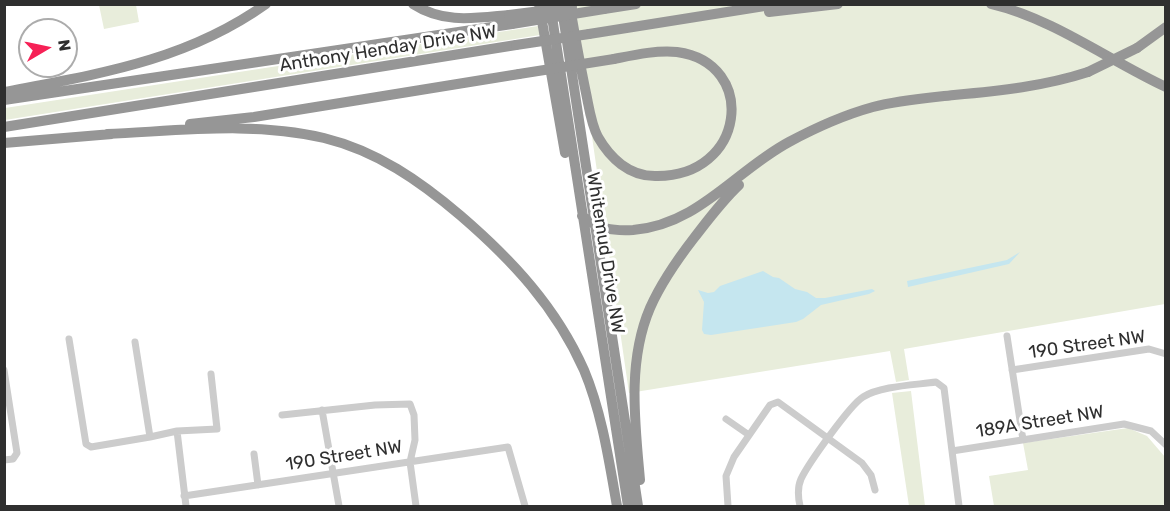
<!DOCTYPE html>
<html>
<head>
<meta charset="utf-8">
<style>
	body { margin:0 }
	#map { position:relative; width:1170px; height:511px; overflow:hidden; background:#fff; font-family:Rubik,sans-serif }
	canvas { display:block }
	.frame { position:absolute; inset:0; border:6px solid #2f2f2f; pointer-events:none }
	.north { position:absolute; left:18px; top:18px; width:60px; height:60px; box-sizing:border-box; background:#fff; border:2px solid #acacac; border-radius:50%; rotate:81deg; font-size:16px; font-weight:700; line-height:24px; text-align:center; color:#2f2f2f }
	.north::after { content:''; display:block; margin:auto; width:21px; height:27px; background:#f62156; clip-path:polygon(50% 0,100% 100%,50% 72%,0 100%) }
</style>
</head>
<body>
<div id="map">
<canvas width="1170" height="511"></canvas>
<div class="frame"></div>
<div class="north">N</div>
</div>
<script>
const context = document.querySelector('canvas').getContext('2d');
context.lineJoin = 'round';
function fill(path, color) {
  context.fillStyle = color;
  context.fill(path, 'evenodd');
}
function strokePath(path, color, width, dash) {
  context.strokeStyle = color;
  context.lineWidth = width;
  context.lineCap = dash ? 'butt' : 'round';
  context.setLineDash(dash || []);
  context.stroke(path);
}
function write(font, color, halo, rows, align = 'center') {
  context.font = font + ' Rubik,sans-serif';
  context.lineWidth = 6;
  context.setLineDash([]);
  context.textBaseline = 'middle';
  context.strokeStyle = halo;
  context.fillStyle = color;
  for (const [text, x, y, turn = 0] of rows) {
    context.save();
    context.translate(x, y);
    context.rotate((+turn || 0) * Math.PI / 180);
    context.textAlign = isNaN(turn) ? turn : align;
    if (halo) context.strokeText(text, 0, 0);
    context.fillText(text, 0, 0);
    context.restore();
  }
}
const green = new Path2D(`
	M99 5H136L139 22 104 29Z
	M573 5H1165V304L904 349 909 380 896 382 890 351 629 393Z
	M538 26 540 35 5 120V108Z
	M911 391 925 506H909L892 393Z
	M1128 428 1147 436 1165 457V502L1163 506H994L989 476 1028 470 1023 443Z`);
const water = new Path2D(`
	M1020 252 1009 264 908 287 907 281 1007 260Z
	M763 271 773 277 779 278 795 289 807 292 816 298H825L872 289 875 291 869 294 821 305 803 319 796 322 711 335 704 334 702 330 704 302 698 290 708 293 714 292 720 286Z`);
const minor = new Path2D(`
	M1007 336 1023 440
	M69 339 86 444 91 447 150 437 177 431 217 429 211 374
	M135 342 150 437
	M4 370 17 453 13 459 4 460
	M1012 370 1149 349 1166 354
	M322 410 339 506
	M282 415 375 405 410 404 414 415 415 440 410 462 416 506
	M726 419 749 435
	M177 431 186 506
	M952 451 1124 424 1151 431 1166 445
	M254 454 258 485
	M184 496 508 447 525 506
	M728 506 726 476 734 457 770 405 778 402 862 463 871 475 875 490
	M800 506C798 497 797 488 801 479 808 464 850 405 863 397 880 386 915 385 936 382L944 388 959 506`);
const highway = new Path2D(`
	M413 4C444 24 475 18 509 15
	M539 4 565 153
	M550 4 628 506
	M991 4C1054 19 1108 60 1166 87
	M570 7C575 36 580 64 586 93 589 107 591 124 598 137 610 158 629 176 655 176 746 178 759 63 677 52 656 50 634 55 614 59
	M562 9 638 506
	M604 9 636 4
	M769 12 838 4
	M589 34 777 4
	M1137 48 1166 27
	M4 92C98 74 186 61 266 4
	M4 100 512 24
	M190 124 254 117 519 74
	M4 127 516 45
	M107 134C178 131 254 121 324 138 377 151 420 181 461 216 512 260 556 307 584 370 602 413 609 461 617 506
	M4 143 112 134
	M582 216C598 229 612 231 633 230 698 225 735 171 789 142 815 128 844 115 873 107 899 100 927 98 954 95 1000 91 1045 86 1088 72
	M640 480C635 423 627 362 650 308 661 283 677 260 694 238 708 220 722 201 739 185`);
const highwayBridge = new Path2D(`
	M509 15 572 7
	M512 24 604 9
	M516 45 589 34
	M1088 72 1137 48
	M519 74 614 59`);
const streetNames = [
	["Anthony Henday Drive NW",388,49,-9],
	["Whitemud Drive NW",605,253,81],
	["190 Street NW",1087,345,-8],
	["189A Street NW",1040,422,-9],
	["190 Street NW",344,456,-9]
];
fill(green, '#e8eddb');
fill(water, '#c5e6ef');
strokePath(minor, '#ccc', 7);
strokePath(highway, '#969696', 10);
strokePath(highwayBridge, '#969696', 10);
write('18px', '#2f2f2f', '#fff', streetNames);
</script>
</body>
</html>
